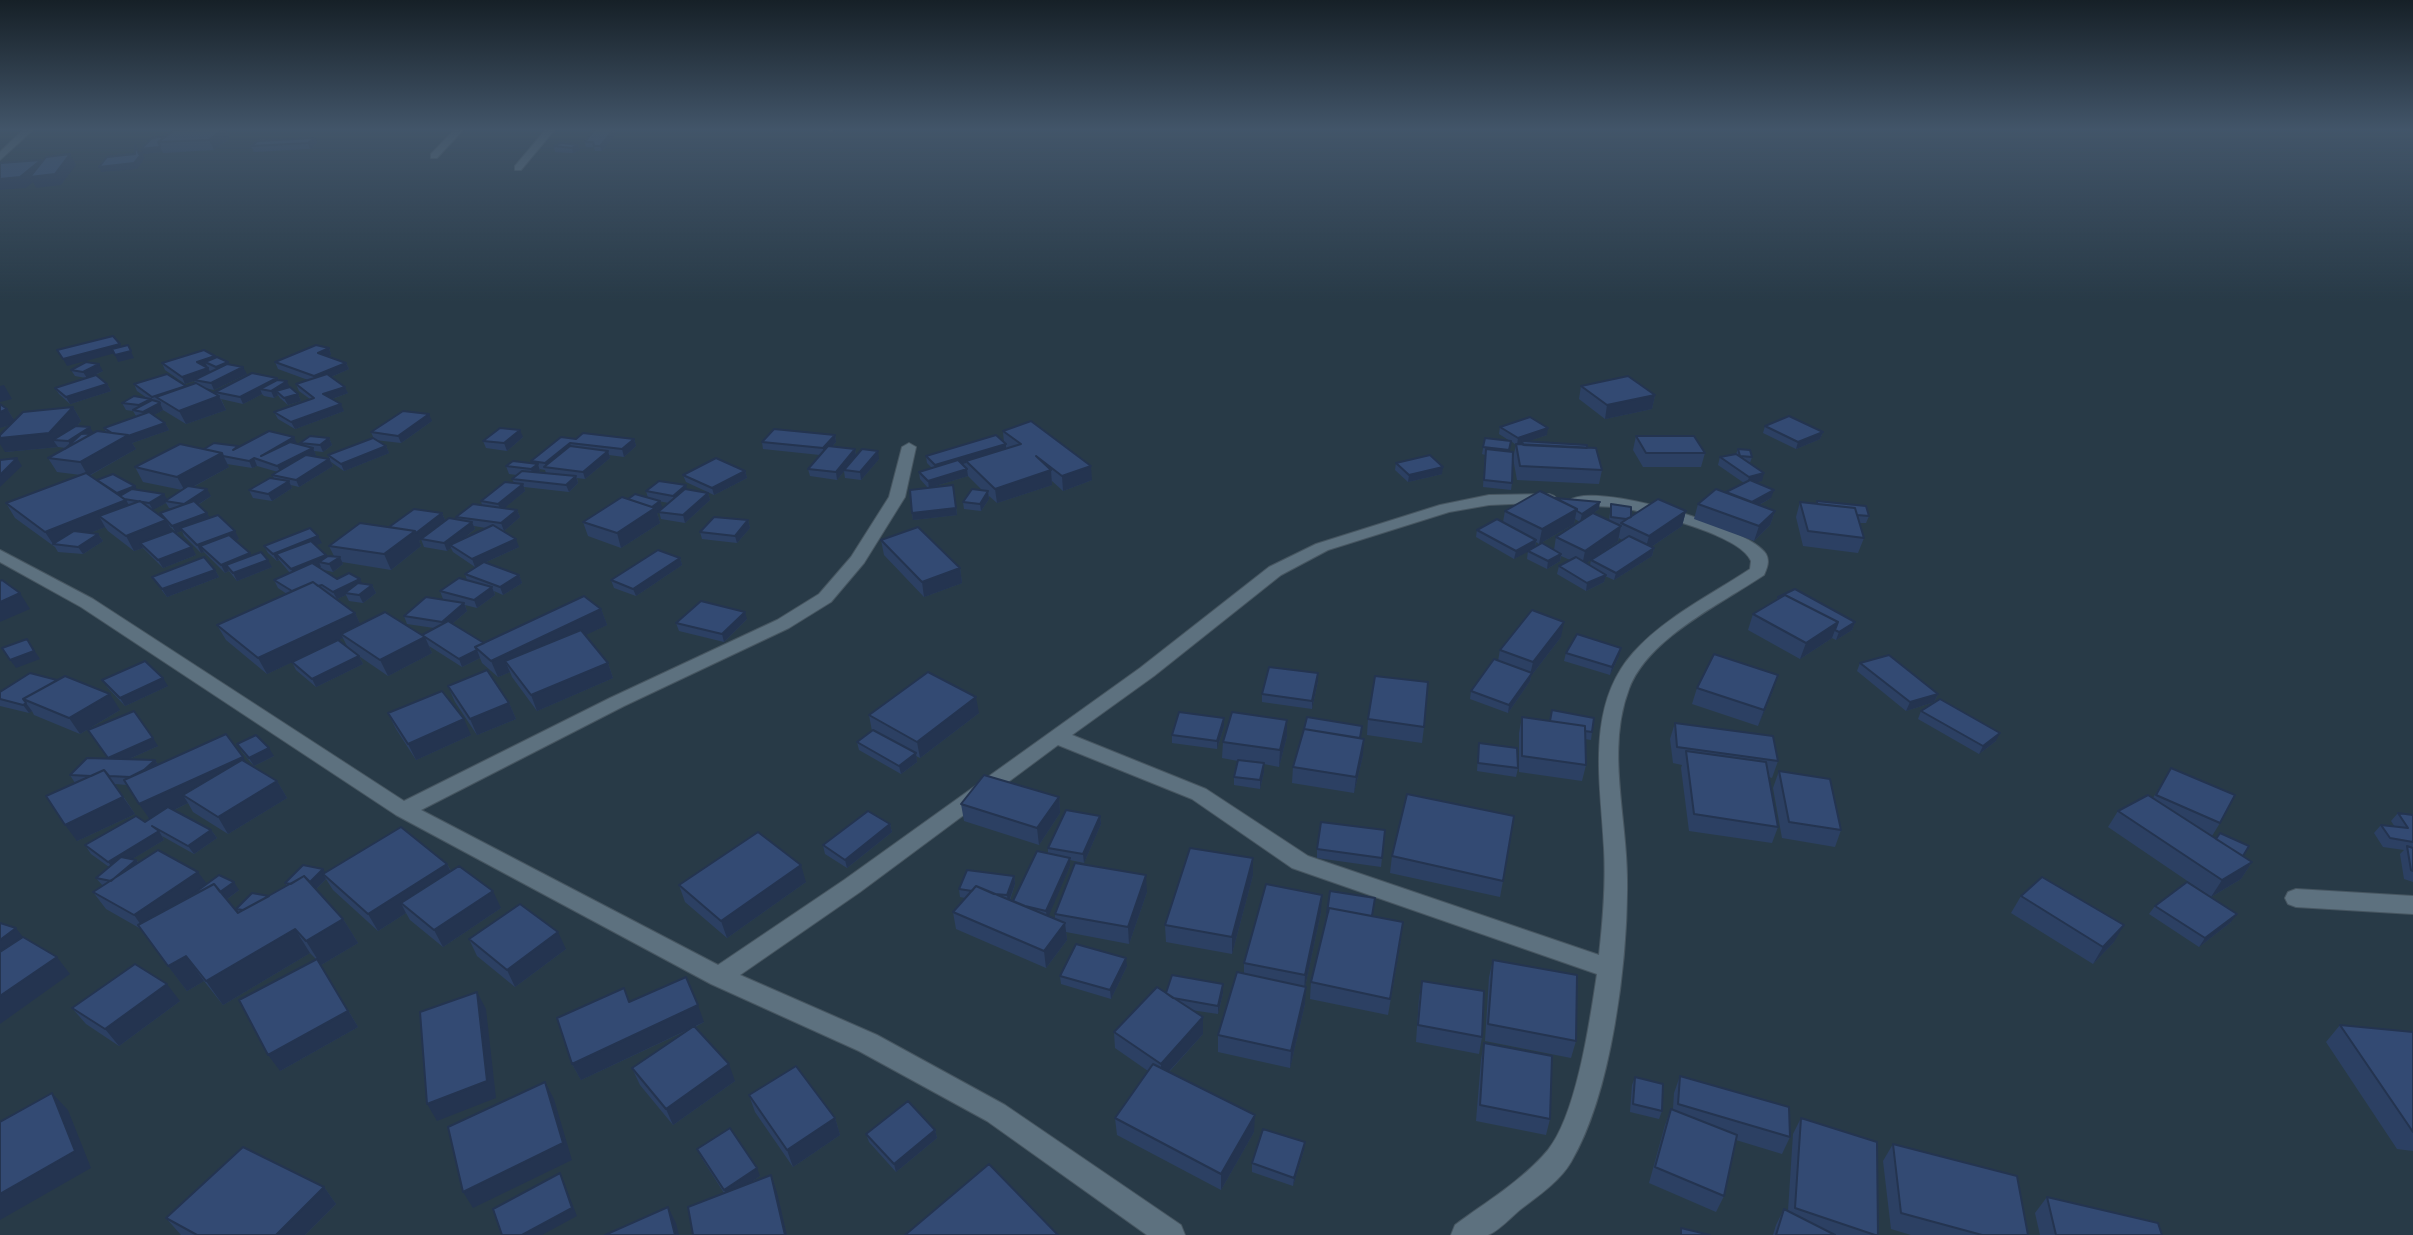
<!DOCTYPE html>
<html>
<head>
<meta charset="utf-8">
<style>
	body { margin:0 }
	canvas { display:block; background:#283a47 }
</style>
</head>
<body>
<canvas width="2413" height="1235"></canvas>
<script>
const context = document.querySelector('canvas').getContext('2d');
context.lineJoin = 'round';
function strokePath(path, color, width, dash) {
  context.strokeStyle = color;
  context.lineWidth = width;
  context.lineCap = dash ? 'butt' : 'round';
  context.setLineDash(dash || []);
  context.stroke(path);
}
function fill(path, color) {
  context.fillStyle = color;
  context.fill(path, 'evenodd');
}
const minor = new Path2D(`
	M25 128H35L0 160V152Z
	M456 128H465L437 158H431V154Z
	M547 128H556L521 170H515V166Z
	M827 128H835V129L831 132Z
	M909 443 916 447 905 497 864 563 831 602 789 628 624 706 421 810 718 965 844 880 1140 668 1269 567 1316 544 1440 505 1489 495 1549 494 1554 496 1557 499 1554 502 1489 505 1449 512 1328 550 1281 575 1154 676 1072 735 1206 789 1308 856 1599 955C1603 919 1606 884 1604 848 1601 783 1585 707 1633 653 1665 617 1711 595 1750 569L1751 561C1741 535 1649 512 1621 508 1607 506 1592 506 1577 506L1569 501C1591 480 1750 527 1766 554 1770 561 1767 568 1764 575 1721 604 1648 638 1629 689 1606 749 1627 817 1627 879 1628 959 1612 1093 1571 1162 1560 1181 1538 1196 1521 1209 1512 1216 1499 1231 1488 1235 1478 1235 1461 1235 1451 1235L1455 1225C1486 1202 1523 1180 1548 1150 1577 1114 1590 1020 1597 974L1292 868 1192 799 1058 745 860 892 740 975 877 1035 1005 1105 1181 1225 1185 1235H1147L987 1121 859 1051 711 984 396 815 81 607 0 562V550L93 599 404 801 610 698 777 620 819 594 851 557 889 497 902 447Z
	M2296 889 2413 896V914L2296 907 2288 904 2285 898 2288 892Z`);
const wall = new Path2D(`
	M614 129 615 134 602 151H595L594 147H586L585 142Z
	M152 138H229L214 150 163 153 162 151 143 154Z
	M315 138 317 143 310 149 254 152 251 146Z
	M578 145 580 150 573 153 555 152 554 146Z
	M329 348 331 355 328 356 346 363 349 369 331 377 348 393 332 399 344 411 295 429 278 419 274 412 310 399 299 391 296 384 308 380 278 369 275 362Z
	M215 358 247 374 214 390 205 388 216 394 215 392 277 378 279 380 298 394 301 401 288 405 280 398 278 395 274 398 264 396 262 394 243 404 221 399 226 410 186 424 163 410 154 415 165 423 169 430 132 443 136 449 89 476 97 480 137 489 167 499 182 490 143 482 135 467 204 449 297 444 301 445 300 443 329 438 332 445 323 452 314 451 316 456H315L329 459 333 466 299 487 291 485 292 488 272 501 253 498 249 490 274 478 272 475 278 472 257 466 252 468 227 464 229 467 193 487 211 496 198 505 207 513 209 518 239 539 235 540 252 556 272 567 237 581 229 571 225 573 204 552 201 553 184 536 182 531 176 533 170 526 172 531 196 555 163 568 143 548 134 551 108 531 105 527 90 533 98 534 103 541 83 554 58 552 55 547 15 518 6 503 81 475 57 472 48 458 66 448 58 447 5 452 9 425 0 428V404L7 409 14 420 73 407 81 421 77 426 94 433 106 432 104 428 136 416 133 411 126 410 122 403 147 398 137 391 134 384 186 386 196 383 194 381 185 384 165 370 162 363ZM166 503 169 508 172 509 160 513 162 517 152 510Z
	M71 370 103 371 91 377 107 384 111 391 70 404 59 394 55 388 86 378 75 376Z
	M1581 386 1655 395 1652 409 1605 419 1579 399Z
	M432 421 401 443 375 440 386 446 389 453 344 471 331 462 328 455 374 439 371 432Z
	M1765 426 1823 432 1820 439 1796 449 1763 433Z
	M1500 427 1547 435 1528 441 1587 448 1602 470 1599 484 1517 480 1513 458 1516 445 1511 441 1509 451 1512 483 1511 490 1483 487 1485 455 1482 454 1485 438 1510 441 1499 434Z
	M1003 431 1092 480 1063 491 1052 481V485L997 503 989 496V499L981 511 964 509 963 502 983 491 968 476 932 487 953 485 957 515 913 520 912 513 928 488 920 479 919 472 932 468 927 463 926 456 1004 443Z
	M835 435 836 442 832 447 855 449 856 456 879 459 861 480 845 478 844 471 837 480 810 476 808 469 820 455 763 449 762 442Z
	M1636 436 1705 453 1701 467H1643L1633 450Z
	M523 437 507 451 486 448 483 441Z
	M576 439H634L636 446 624 457 609 455 610 458 585 479 577 478 578 483 569 492 524 487 525 491 504 508 517 510 520 517 504 531 501 530 519 547 484 563 519 575 522 583 503 595 494 591 495 595 477 608 465 605 467 611 452 624 484 643 601 609 607 625 585 635 608 663 613 678 537 711 512 677 510 672 498 677 482 663 480 658 462 667 429 646 432 653 388 676 356 654 359 656 363 664 316 687 296 670 292 662 267 674 226 640 217 625 287 594 278 588 274 580 290 573 279 560 277 561 268 553 264 546 322 543 316 545 327 556H334L329 546 389 527 442 513 445 520 419 541 421 546 391 570 342 562 343 564 333 572 324 570 337 579 372 585 376 593 363 603 349 601 346 595 337 599 355 613 360 624 422 635 434 628 407 624 404 616 453 602 443 599 440 591 467 580 465 574 481 564 475 567 453 552 451 548 447 551 424 547 421 539 457 519 456 517 482 505 481 501 514 483 512 479 517 475 509 474 506 466 532 463 531 461ZM540 469 545 470 546 473 539 472 540 471ZM474 526 486 528 463 539 475 529ZM343 638 348 648 338 640Z
	M1738 449 1752 457 1750 463 1762 481 1756 482 1771 498 1759 505 1775 511 1770 525 1754 541 1694 519 1698 504 1726 492 1744 483 1718 465 1720 457 1736 454Z
	M1396 463 1442 474 1408 482 1395 470Z
	M745 471 747 478 714 495 686 482 683 475Z
	M687 489 708 493 710 500 685 523 661 519 659 511 657 513 660 523 621 548 588 536 583 522 628 499 648 498 646 491ZM658 501 669 503 662 508Z
	M1555 498 1599 509 1593 513 1609 521 1611 504 1631 517 1686 511 1682 526 1651 547 1654 548 1652 556 1614 580 1605 576 1604 582 1586 591 1557 574 1559 566 1570 560 1561 556 1560 561 1547 569 1527 559 1528 551 1514 559 1476 537 1477 530 1503 522 1505 511ZM1575 519 1580 522 1556 537 1554 550 1535 547 1536 542 1539 544 1574 524ZM1619 538 1622 540 1591 560 1590 565 1586 563 1618 541Z
	M1817 501 1869 516 1866 523H1859L1864 538 1858 553 1803 546 1796 517 1800 502 1816 504Z
	M748 520 750 528 737 543 702 539 700 532Z
	M881 540 960 568 962 583 924 597 884 555Z
	M680 558 682 565 636 596 614 588 611 580Z
	M215 570 219 577 167 597 157 584 152 577Z
	M1778 597 1855 622 1852 630 1836 640 1832 638 1800 659 1748 630 1753 614 1777 600Z
	M747 619 724 642 679 631 676 623Z
	M1561 637 1531 676 1530 681 1508 713 1470 699 1471 691 1498 661 1500 650Z
	M1566 653 1619 656 1610 675 1564 661Z
	M1860 663 1938 694 1934 702 1996 741 1979 754 1918 719 1921 711 1934 702 1906 711 1857 671Z
	M102 680 168 686 125 706 108 688Z
	M1318 681 1312 709 1262 702V694Z
	M448 686 509 703 516 719 477 735 455 702Z
	M1697 688 1773 691 1758 726 1692 704Z
	M0 692 120 710 80 734 34 715 32 711 29 713 0 706Z
	M1552 710 1592 732 1591 740 1585 739 1586 765 1582 781 1519 772V733L1522 717 1550 721Z
	M388 713 471 735 416 760 396 729Z
	M979 713 920 758 916 756 917 762 901 774 859 750 857 742 872 731 869 715Z
	M1368 719 1424 727 1422 743 1367 735Z
	M1287 720V736L1279 767 1264 764V772L1260 789 1234 785V777L1238 761 1222 758 1223 742Z
	M1675 723 1778 761 1772 778 1769 777 1778 827 1772 843 1689 831 1681 768 1682 765 1673 763 1670 739Z
	M1224 726 1217 749 1172 743V735Z
	M88 730 158 746 129 759 155 760 158 765 246 763 277 781 287 798 228 834 193 812 188 803 174 810 211 830 217 838 194 854 162 836 164 840 132 859 136 860 139 863 207 884 239 890 226 900 238 913H239L236 909 269 896 287 886 285 883 325 872 447 864 451 871 501 908 443 947 410 920 406 913 378 931 333 890 326 879 316 889 343 919 358 943 321 965 358 1027 280 1071 316 959 310 953 223 1005 204 981 187 991 141 929 106 909 93 892 103 886 96 878 109 867 91 854 85 845 145 822 150 819 127 785 115 784 135 814 77 841 75 783 70 775 108 759Z
	M1361 738 1363 755 1354 793 1292 783 1293 767Z
	M1479 743 1518 768 1516 777 1477 771Z
	M237 744 274 756 254 766 242 752Z
	M2171 768 2220 823 2212 836 2252 862 2241 879 2211 897 2108 827 2118 811 2153 798Z
	M1779 771 1841 830 1835 847 1782 838 1773 788Z
	M1059 797 1060 813 1039 845 964 821 961 804Z
	M2398 813 2413 815V882L2404 879 2400 854 2404 850 2383 847 2374 833 2381 825 2395 827 2391 821Z
	M1100 816 1101 824 1084 863 1070 860V866L1048 916 1055 919V914L1147 892 1129 944 1066 932 1067 940 1046 968 956 929 953 912 965 898 960 897 959 889 1014 876 1015 884 1010 900 1013 901 1048 853V848Z
	M890 824 892 832 847 868 825 854 823 845Z
	M1385 830 1381 867 1317 858V849Z
	M1392 856 1503 881 1500 897 1390 873Z
	M1253 875 1232 954 1166 942 1165 925Z
	M806 882 727 938 685 902 679 885Z
	M2021 896 2114 942 2093 964 2011 913Z
	M2155 906 2231 922 2199 947 2149 914Z
	M1321 912 1305 987V1004L1290 1068 1218 1052V1035L1244 973V963Z
	M1327 913 1373 916 1401 939 1388 1015 1310 999 1311 982 1326 921Z
	M469 939 566 949 515 987 477 956Z
	M1493 960 1576 1041 1571 1058 1485 1041 1489 977Z
	M1127 966 1111 999 1061 984 1060 976Z
	M1422 981 1482 1037 1479 1054 1416 1042 1419 998Z
	M1166 993H1223L1218 1014 1191 1010 1203 1017V1034L1169 1072 1254 1132 1221 1190 1117 1135 1115 1118 1148 1071 1115 1048 1114 1032Z
	M180 1001 119 1046 86 1024 72 1008Z
	M630 1002 704 1022 695 1027 735 1081 673 1125 640 1085 632 1068 690 1029 581 1080 572 1064Z
	M2340 1025 2413 1032V1151L2397 1149 2326 1042Z
	M1484 1043 1550 1119 1546 1135 1476 1121 1481 1060Z
	M1680 1076 1790 1137 1782 1154 1736 1140 1724 1196 1716 1212 1649 1183 1665 1125 1671 1109H1673L1674 1093Z
	M1635 1077 1662 1111 1659 1119 1630 1112 1632 1085Z
	M749 1095 835 1118 840 1135 793 1167 755 1112Z
	M1801 1118 1878 1235H1773L1776 1225 1784 1209 1788 1211 1793 1134Z
	M935 1130 937 1138 896 1172 869 1142 866 1134Z
	M1893 1144 2028 1235H1911L1891 1229 1883 1161Z
	M697 1149 760 1176 748 1184 777 1192 724 1193 701 1157Z
	M1304 1150 1293 1186 1252 1172V1163Z
	M324 1187 336 1204 305 1235H181L166 1218Z
	M2047 1197 2162 1235H2040L2035 1213Z`);
const shadedWall = new Path2D(`
	M224 128H225L229 138 214 150 209 140Z
	M614 129 615 134 602 151 600 146Z
	M315 138 317 143 310 149 308 143Z
	M578 145 580 150 573 153 572 148Z
	M160 146 162 151 161 152 143 154 141 149Z
	M142 153 145 158 137 169 101 172 99 167Z
	M70 154 76 165 61 185 36 188 33 182 26 188 0 190V179L41 160 47 170Z
	M120 344 123 351 67 366 63 359Z
	M128 345 134 358 118 362 115 355Z
	M329 348 331 355 321 359 318 353Z
	M215 356 218 363 205 362 207 366 200 368 197 362Z
	M346 363 349 369 317 383 314 376Z
	M99 364 103 371 87 378 83 372Z
	M243 367 247 374 214 390 211 383Z
	M208 368 212 375 185 384 182 377Z
	M277 378 281 384 260 389 262 394 243 404 240 397Z
	M287 381 290 388 276 391 278 395 274 398 271 391Z
	M107 384 111 391 70 404 66 397Z
	M4 385 12 399 0 402V386Z
	M345 387 348 393 326 401 323 394Z
	M298 394 301 401 288 405 284 398Z
	M1655 395 1652 409 1605 419 1607 405Z
	M219 396 226 410 186 424 179 411Z
	M160 403 163 410 147 419 143 412Z
	M341 404 344 411 295 429 291 422Z
	M73 407 81 421 64 441 53 440 58 447 5 452 0 444V438Z
	M7 409 16 423 0 428V412Z
	M429 414 432 421 401 443 398 436Z
	M165 423 169 430 132 443 136 449 88 476 80 462 128 435Z
	M90 427 94 434 72 448 68 441Z
	M1548 428 1547 435 1517 445 1518 438Z
	M520 430 523 437 507 451 504 443Z
	M1823 432 1820 439 1796 449 1798 442Z
	M835 435 836 442 824 456 823 448Z
	M294 437 297 444 261 456Z
	M329 438 332 445 323 452 320 445Z
	M634 439 636 446 624 457 622 449Z
	M570 443 572 450 546 467 545 463Z
	M1006 444V451L966 461V463L936 472 935 465Z
	M386 446 389 453 344 471 341 464Z
	M313 448 316 456 281 473 277 466Z
	M855 449 856 456 837 480 836 472Z
	M608 451 610 458 585 479 583 472Z
	M878 451 879 459 861 480 860 472Z
	M222 453 229 467 185 491 177 477Z
	M17 458 22 466 0 487V475Z
	M254 458 257 466 252 468 249 461Z
	M329 459 333 466 299 487 296 480Z
	M538 464 540 471 533 477 531 469Z
	M1091 466 1092 480 1063 491 1062 476Z
	M1443 467 1442 474 1408 482 1409 475Z
	M967 469 968 476 929 488 928 481Z
	M1051 470 1052 485 997 503 995 489Z
	M745 471 747 478 714 495 712 488Z
	M1764 473 1762 481 1747 485 1749 477Z
	M576 476 578 483 569 492 566 485Z
	M289 481 292 488 272 501 268 494Z
	M523 484 525 491 501 511 498 504Z
	M686 485 688 493 675 504 673 496Z
	M135 486 139 493 120 498 117 493Z
	M207 489 211 496 188 511 184 504Z
	M1774 490 1771 498 1744 513 1746 506Z
	M988 491 989 499 981 511 980 504Z
	M708 493 710 500 685 523 683 515Z
	M164 494 168 501H165L166 503 153 510 149 503Z
	M126 500 135 515 99 516 105 527 60 545 53 544 55 547 45 532Z
	M660 501 663 509 657 513 660 523 621 548 617 533Z
	M1600 502 1599 509 1580 522 1582 514Z
	M956 508 957 515 913 520 912 513Z
	M1577 509 1574 524 1539 544 1542 529Z
	M517 510 520 517 504 531 501 523Z
	M1686 511 1682 526 1645 551 1649 536Z
	M1775 511 1770 525 1754 541 1759 526Z
	M207 513 211 520 180 528 182 531 176 533 172 526Z
	M442 513 445 520 419 541 421 546 391 570 384 554 415 531Z
	M166 520 175 535 140 543 143 548 134 551 126 536Z
	M748 520 750 528 737 543 735 536Z
	M472 522 475 529 453 547 450 545 451 548 447 551 444 543Z
	M1621 526 1618 541 1582 566 1585 551Z
	M235 531 239 539 206 551 200 546 204 552 201 553 197 545Z
	M98 534 103 541 83 554 78 547Z
	M318 536 322 543 281 560 276 554 279 560 277 561 273 554Z
	M516 539 519 547 475 567 472 559Z
	M1536 540 1535 548 1514 559 1516 551Z
	M192 547 196 555 163 568 158 560Z
	M1654 548 1652 556 1614 580 1616 573Z
	M250 553 254 561 226 565 229 571 225 573 221 565Z
	M1561 554 1560 561 1547 569 1548 561Z
	M326 555 330 563 319 562 321 567 295 577 291 569Z
	M340 557 343 564 333 572 329 564Z
	M680 558 682 565 636 596 633 589Z
	M268 560 272 567 237 581 233 573Z
	M960 568 962 583 924 597 922 582Z
	M215 570 219 577 167 597 162 589Z
	M519 575 522 583 503 595 500 587Z
	M1606 575 1604 582 1586 591 1587 583Z
	M360 579 364 587 345 593 346 595 337 599 333 592Z
	M372 585 376 593 363 603 359 595Z
	M492 587 495 595 477 608 474 600Z
	M20 593 30 609 0 622V602Z
	M464 603 467 611 445 630 442 622Z
	M601 609 607 625 512 670 505 661 510 672 498 677 491 661Z
	M745 612 747 619 724 642 722 634Z
	M355 613 362 628 341 634 343 638 267 674 258 658Z
	M1564 622 1561 637 1531 676 1530 681 1508 713 1509 705 1530 675 1533 662Z
	M1838 622 1832 638 1800 659 1806 643Z
	M1855 622 1852 630 1836 640 1839 632Z
	M425 637 432 653 388 676 380 660Z
	M27 639 40 659 16 668 10 660Z
	M1621 648 1619 656 1610 675 1612 667Z
	M477 650 480 658 462 667 459 659Z
	M359 656 363 664 316 687 312 679Z
	M608 663 613 678 537 711 531 695Z
	M1318 673V681L1312 709V701Z
	M1778 675 1773 691 1758 726 1764 710Z
	M163 678 168 686 125 706 120 698Z
	M110 694 120 710 80 734 69 718Z
	M1938 694 1934 702 1906 711 1910 702Z
	M976 697 979 713 920 758 917 742Z
	M26 703 32 711 29 713 23 705Z
	M509 703 516 719 477 735 470 719Z
	M1224 718V726L1217 749V741Z
	M464 719 471 735 416 760 408 744Z
	M1287 720V736L1279 767 1280 750Z
	M2000 733 1996 741 1979 754 1983 746Z
	M153 738 158 746 113 766 108 758Z
	M1364 739 1363 755 1354 793 1356 777Z
	M269 748 274 756 254 766 249 758Z
	M916 753 917 762 901 774 899 766Z
	M243 757 253 773 183 795 188 803 151 821 139 804Z
	M155 760 160 768 138 777Z
	M1264 763V772L1260 789V780Z
	M277 781 287 798 228 834 218 817Z
	M123 797 135 814 77 841 65 825Z
	M1059 797 1060 813 1039 845 1037 828Z
	M1100 816 1101 824 1084 863 1083 854Z
	M890 824 892 832 847 868 845 860Z
	M211 830 217 838 194 854 188 846Z
	M159 831 164 840 114 870 108 862Z
	M1070 858V866L1047 920 1046 911Z
	M1253 858V875L1232 954V937Z
	M136 860 143 869 112 881Z
	M2252 862 2241 879 2211 897 2222 880Z
	M447 864 455 881 401 903 406 913 378 931 368 914Z
	M801 865 806 882 727 938 721 921Z
	M323 869 328 877 323 874 326 879 311 894 306 886Z
	M198 872 210 888 146 932 134 915Z
	M1146 875 1147 892 1129 944 1128 927Z
	M1014 876 1015 884 1008 904 1007 895Z
	M234 882 239 890 191 926 185 917Z
	M493 891 501 908 443 947 434 930Z
	M1322 895 1321 912 1304 992 1305 975Z
	M2237 914 2231 922 2199 947 2205 938Z
	M343 919 358 943 321 965 306 941Z
	M1065 923 1067 940 1046 968 1044 951Z
	M2124 925 2114 942 2093 964 2103 947Z
	M16 928 23 937 0 954V940Z
	M295 929 310 953 223 1005 206 981Z
	M558 932 566 949 515 987 507 970Z
	M186 956 204 981 187 991 168 966Z
	M57 957 70 974 0 1024V996Z
	M1126 958 1127 966 1111 999 1110 990Z
	M317 959 358 1027 280 1071 268 1055Z
	M167 984 180 1001 119 1046 105 1029Z
	M1223 984V993L1218 1014V1006Z
	M1306 987 1305 1004 1290 1068 1291 1051Z
	M477 992 486 1009 496 1098 437 1121 427 1104Z
	M698 1005 704 1022 581 1080 572 1064Z
	M1203 1017V1034L1161 1080V1064Z
	M729 1064 735 1081 673 1125 666 1109Z
	M545 1082 554 1099 572 1160 473 1208 463 1192Z
	M52 1093 68 1110 91 1168 0 1220V1194Z
	M1255 1115 1254 1132 1221 1190V1174Z
	M835 1118 840 1135 793 1167 787 1150Z
	M935 1130 937 1138 896 1172 894 1164Z
	M1305 1142 1304 1150 1293 1186 1294 1178Z
	M757 1168 760 1176 728 1198 724 1190Z
	M560 1173 564 1182 577 1216 542 1235H522Z
	M771 1175 777 1192 787 1235H785Z
	M324 1187 336 1204 305 1235H276Z
	M668 1207 676 1223 679 1235H675Z`);
const building = new Path2D(`
	M224 128 209 140 158 142 175 130Z
	M595 129H614L600 146H594L593 142H585Z
	M166 136 158 142 160 146 159 147 141 149 152 138Z
	M315 138 308 143 251 146 258 141Z
	M561 143 578 145 572 148 554 146Z
	M135 145 139 154 142 153 134 163 99 167 107 157 135 154Z
	M70 154 55 174 30 177 46 157Z
	M41 160 20 177 0 179V163Z
	M113 336 120 344 63 359 57 350Z
	M128 345 131 351 115 355 112 349Z
	M316 345 329 348 318 353 346 363 314 376 275 362Z
	M204 350 215 356 197 362 208 368 182 377 162 363Z
	M217 357 228 362 216 367 205 362Z
	M86 362 99 364 83 372 71 370Z
	M227 364 243 367 211 383 194 380Z
	M252 373 277 378 240 397 215 392Z
	M167 374 186 386 152 397 134 384Z
	M327 374 345 387 323 394 341 404 291 422 274 412 314 398 296 384Z
	M96 375 107 384 66 397 55 388Z
	M1628 376 1655 395 1607 405 1581 386Z
	M277 380 287 381 271 391 260 389Z
	M196 383 219 396 179 411 156 397Z
	M290 387 298 394 284 398 276 391Z
	M134 396 151 399 139 405 122 403Z
	M152 400 159 402 160 403 143 412 133 410Z
	M0 404 7 409 0 412Z
	M73 407 49 433 0 438V435L23 412Z
	M403 411 429 414 398 436 371 432Z
	M149 412 165 423 128 436V435L112 433 104 428Z
	M1789 416 1823 432 1798 442 1765 426Z
	M1530 417 1548 428 1518 438 1500 427Z
	M1031 421 1091 466 1062 476 1036 456 1051 470 995 489 966 461 1021 444 1003 431Z
	M76 426 90 427 68 441 53 440Z
	M500 428 520 430 504 443 483 441Z
	M774 429 835 435 823 448 762 442Z
	M97 431 128 435 80 462 48 458Z
	M269 431 294 437 261 456 290 442 313 448 277 466 254 458 249 461 223 456 222 453 204 449 214 443 238 446 233 450Z
	M93 433 65 449 81 434Z
	M583 433 634 439 622 449 570 443 545 463 531 461 561 437 576 439Z
	M996 435 1006 444 935 465 926 456Z
	M310 436 329 438 320 445 300 443Z
	M1636 436H1694L1705 453H1646Z
	M373 438 386 446 341 464 328 455Z
	M1485 438 1511 441 1509 450 1483 447Z
	M1522 441 1587 445V448L1523 445Z
	M180 444 222 453 177 477 135 467Z
	M1516 444 1596 448 1602 470 1520 466Z
	M570 446 608 451 583 472 544 467Z
	M828 446 855 449 836 472 808 469Z
	M862 449 878 451 860 472 844 470Z
	M1486 449 1513 452 1512 483 1484 480Z
	M1738 449 1750 450 1752 457 1740 456Z
	M1736 454 1764 473 1749 477 1720 457Z
	M306 455 329 459 296 480 272 475Z
	M1430 455 1443 467 1409 475 1396 463Z
	M17 458 0 475V460Z
	M716 458 745 471 712 488 683 475Z
	M958 460 967 469 928 481 919 472Z
	M513 461 538 464 531 469 506 466Z
	M522 471 576 476 566 485 512 479Z
	M86 473 126 500 45 532 6 503Z
	M113 474 135 486 117 493 97 480Z
	M270 478 289 481 268 494 249 490Z
	M1750 480 1774 490 1752 502 1726 492Z
	M659 481 686 485 673 496 646 491Z
	M505 482 523 484 498 504 481 501Z
	M953 485 956 508 912 513 910 490Z
	M188 486 207 489 184 504 165 501Z
	M132 489 164 494 149 503 124 499 120 496Z
	M685 489 708 493 683 515 658 512Z
	M972 489 988 491 980 504 963 502Z
	M1716 489 1775 511 1759 526 1698 504Z
	M1540 491 1577 509 1542 529 1505 511Z
	M635 494 660 501 652 507 628 499Z
	M622 497 655 508 617 533 583 522Z
	M1555 498 1600 502 1582 514 1577 511V509Z
	M1658 499 1686 511 1649 536 1621 523Z
	M140 501 166 520 126 536 99 516Z
	M194 501 207 513 172 526 160 513Z
	M1817 501 1866 506 1869 516 1857 515 1855 508 1817 504Z
	M1800 502 1855 508 1864 538 1808 531Z
	M473 504 517 510 501 523 456 517Z
	M1611 504 1631 507V517L1626 519 1611 517Z
	M414 509 442 513 416 533 415 531 389 527Z
	M1593 513 1621 526 1585 551 1556 537Z
	M218 515 235 531 197 545 180 528Z
	M714 517 748 520 735 536 700 532Z
	M449 518 472 522 444 543 421 539Z
	M1497 519 1536 540 1516 551 1477 530Z
	M360 523 415 531 384 554 329 546Z
	M493 525 516 539 472 559 450 545Z
	M918 527 960 568 922 582 881 540Z
	M310 528 318 536 273 554 264 546Z
	M74 531 98 534 78 547 53 544Z
	M173 531 192 547 158 560 140 543Z
	M229 535 250 553 221 565 200 546Z
	M1629 536 1654 548 1616 573 1591 560Z
	M311 541 326 555 291 569 276 554Z
	M1542 543 1561 554 1548 561 1528 551Z
	M658 550 680 558 633 589 611 580Z
	M261 552 268 560 233 573 226 565Z
	M328 556 340 557 329 564 319 562Z
	M204 557 215 570 162 589 152 577Z
	M1576 557 1606 575 1587 583 1559 566Z
	M484 562 519 575 500 587 465 574Z
	M312 563 337 579 349 573 360 579 333 592 322 585 318 586 313 582 292 591 274 580Z
	M459 578 492 587 474 600 440 591Z
	M2 580 20 593 0 602V581Z
	M313 582 355 613 258 658 217 625Z
	M358 583 372 585 359 595 345 593Z
	M1795 589 1855 622 1839 632 1835 630 1838 622 1785 595 1779 598 1778 597Z
	M1785 595 1838 622 1806 643 1753 614Z
	M584 596 601 609 491 661 475 647Z
	M426 597 464 603 442 622 404 616Z
	M701 601 745 612 722 634 676 623Z
	M1532 610 1564 622 1533 662 1500 650Z
	M385 612 425 637 380 660 341 634Z
	M448 621 484 643 475 647 477 650 459 659 422 635Z
	M581 630 608 663 531 695 505 661Z
	M1577 634 1621 648 1612 667 1566 653Z
	M27 639 34 651 10 660 2 648Z
	M338 640 359 656 312 679 292 662Z
	M1714 654 1778 675 1764 710 1697 688Z
	M1889 655 1938 694 1910 702 1860 663Z
	M1494 659 1532 673 1509 705 1471 691Z
	M145 661 163 678 120 698 102 680Z
	M1269 667 1318 673 1312 701 1262 694Z
	M487 670 509 703 470 719 448 686Z
	M928 672 976 697 917 742 869 715Z
	M30 673 57 680 23 699 26 703 23 705 0 699V692Z
	M65 676 110 694 69 718 23 699Z
	M1375 676 1428 682 1424 727 1368 719Z
	M442 691 464 719 408 744 388 713Z
	M1940 699 2000 733 1983 746 1921 711Z
	M1552 710 1594 718 1592 732 1585 731V726L1550 721Z
	M134 711 153 738 108 758 88 730Z
	M1179 712 1224 718 1217 741 1172 735Z
	M1232 712 1287 720 1280 750 1223 742Z
	M1307 717 1362 726 1360 738 1304 729Z
	M1522 717 1585 726 1586 765 1522 756Z
	M1675 723 1773 736 1778 761 1677 747Z
	M1304 729 1364 739 1356 777 1293 767Z
	M873 730 916 753 899 766 857 742Z
	M226 734 243 757 139 804 124 780Z
	M256 735 269 748 249 758 237 744Z
	M1479 743 1517 748 1518 768 1478 763Z
	M1686 751 1766 762 1778 827 1694 814Z
	M87 758 155 760 144 770 130 777 109 776 104 770 91 776 70 775Z
	M242 760 277 781 218 817 183 795Z
	M1238 760 1264 763 1260 780 1234 777Z
	M2171 768 2235 795 2220 823 2156 795Z
	M104 770 123 797 65 825 46 796Z
	M1779 771 1830 779 1841 830 1789 822Z
	M984 775 1059 797 1037 828 961 804Z
	M1407 794 1514 816 1503 881 1392 856Z
	M2148 795 2252 862 2222 880 2118 811Z
	M168 807 211 830 188 846 152 826 159 831 108 862 85 845 136 816 145 822Z
	M1066 810 1100 816 1083 854 1048 848Z
	M868 811 890 824 845 860 823 845Z
	M2398 813 2413 815V842L2390 838 2381 825 2408 828Z
	M1321 822 1385 830 1382 858 1317 849Z
	M401 827 447 864 368 914 323 874Z
	M758 832 801 865 721 921 679 885Z
	M2220 833 2249 846 2243 856 2216 839Z
	M2407 846 2413 848V871L2411 870Z
	M1190 848 1253 858 1232 937 1165 925Z
	M158 850 198 872 134 915 93 892Z
	M1037 851 1070 858 1046 911 1025 906 1013 901Z
	M121 857 136 860 111 881 96 878Z
	M1075 863 1146 875 1128 927 1055 914Z
	M303 865 323 869 310 882 304 876 291 884 285 883Z
	M459 866 493 891 434 930 401 903Z
	M967 870 1014 876 1007 895 994 894 976 886 972 891 959 889Z
	M219 875 234 882 220 892 214 884 186 899Z
	M304 876 343 919 306 941 295 929 206 981 186 956 168 966 138 925 214 884 238 913Z
	M2042 877 2124 925 2103 947 2021 896Z
	M2187 882 2237 914 2205 938 2155 906Z
	M1266 884 1322 895 1305 975 1244 963Z
	M976 886 1065 923 1044 951 953 912Z
	M1330 891 1375 898 1372 916 1329 908 1328 913H1327Z
	M252 893 269 896 243 910 236 909Z
	M520 904 558 932 507 970 469 939Z
	M1329 908 1403 922 1390 999 1311 982Z
	M0 923 16 928 0 940Z
	M23 937 57 957 0 996V952Z
	M1076 944 1126 958 1110 990 1060 976Z
	M317 959 348 1011 268 1055 239 1000Z
	M1493 960 1577 975 1576 1041 1488 1024Z
	M135 964 167 984 105 1029 72 1008Z
	M1237 972 1306 987 1291 1051 1218 1035Z
	M1172 975 1223 984 1218 1006 1173 998 1166 993Z
	M686 977 698 1005 572 1064 557 1018 624 988 629 1002Z
	M1422 981 1484 991 1482 1037 1418 1025Z
	M1157 987 1203 1017 1161 1064 1114 1032Z
	M477 992 487 1081 427 1104 420 1012Z
	M2340 1025 2413 1032V1132Z
	M694 1026 729 1064 666 1109 632 1068Z
	M1484 1043 1552 1056 1550 1119 1480 1105Z
	M1153 1064 1255 1115 1221 1174 1115 1118Z
	M796 1066 835 1118 787 1150 749 1095Z
	M1680 1076 1789 1107 1790 1137 1678 1104Z
	M1635 1077 1663 1084 1662 1111 1633 1104Z
	M545 1082 563 1143 463 1192 448 1127Z
	M52 1093 75 1151 0 1194V1122Z
	M908 1101 935 1130 894 1164 866 1134Z
	M1671 1109 1737 1135 1724 1196 1655 1167Z
	M1801 1118 1877 1142 1878 1235H1875L1795 1208Z
	M730 1128 757 1168 724 1190 697 1149Z
	M1263 1129 1305 1142 1294 1178 1252 1163Z
	M1893 1144 2017 1176 2028 1235H1982L1901 1213Z
	M243 1147 324 1187 276 1235H197L166 1218Z
	M989 1164 1058 1235H905Z
	M560 1173 572 1208 522 1235H502L493 1209Z
	M771 1175 785 1235H693L688 1207Z
	M2047 1197 2158 1223 2162 1235H2056Z
	M668 1207 675 1235H605Z
	M1784 1209 1835 1235H1776Z
	M1681 1228 1710 1235H1681Z`);
strokePath(minor, '#475661', 2);
fill(minor, '#5d717f');
fill(wall, '#2c4063');
fill(shadedWall, '#243450');
fill(building, '#334a73');
strokePath(building, '#243450', 2);
const sky = context.createLinearGradient(0, 0, 0, 301);
sky.addColorStop(0, '#162027');
sky.addColorStop(0.43, '#425569');
sky.addColorStop(1, '#42556900');
context.fillStyle = sky;
context.fillRect(0, 0, 2413, 301);
</script>
</body>
</html>
